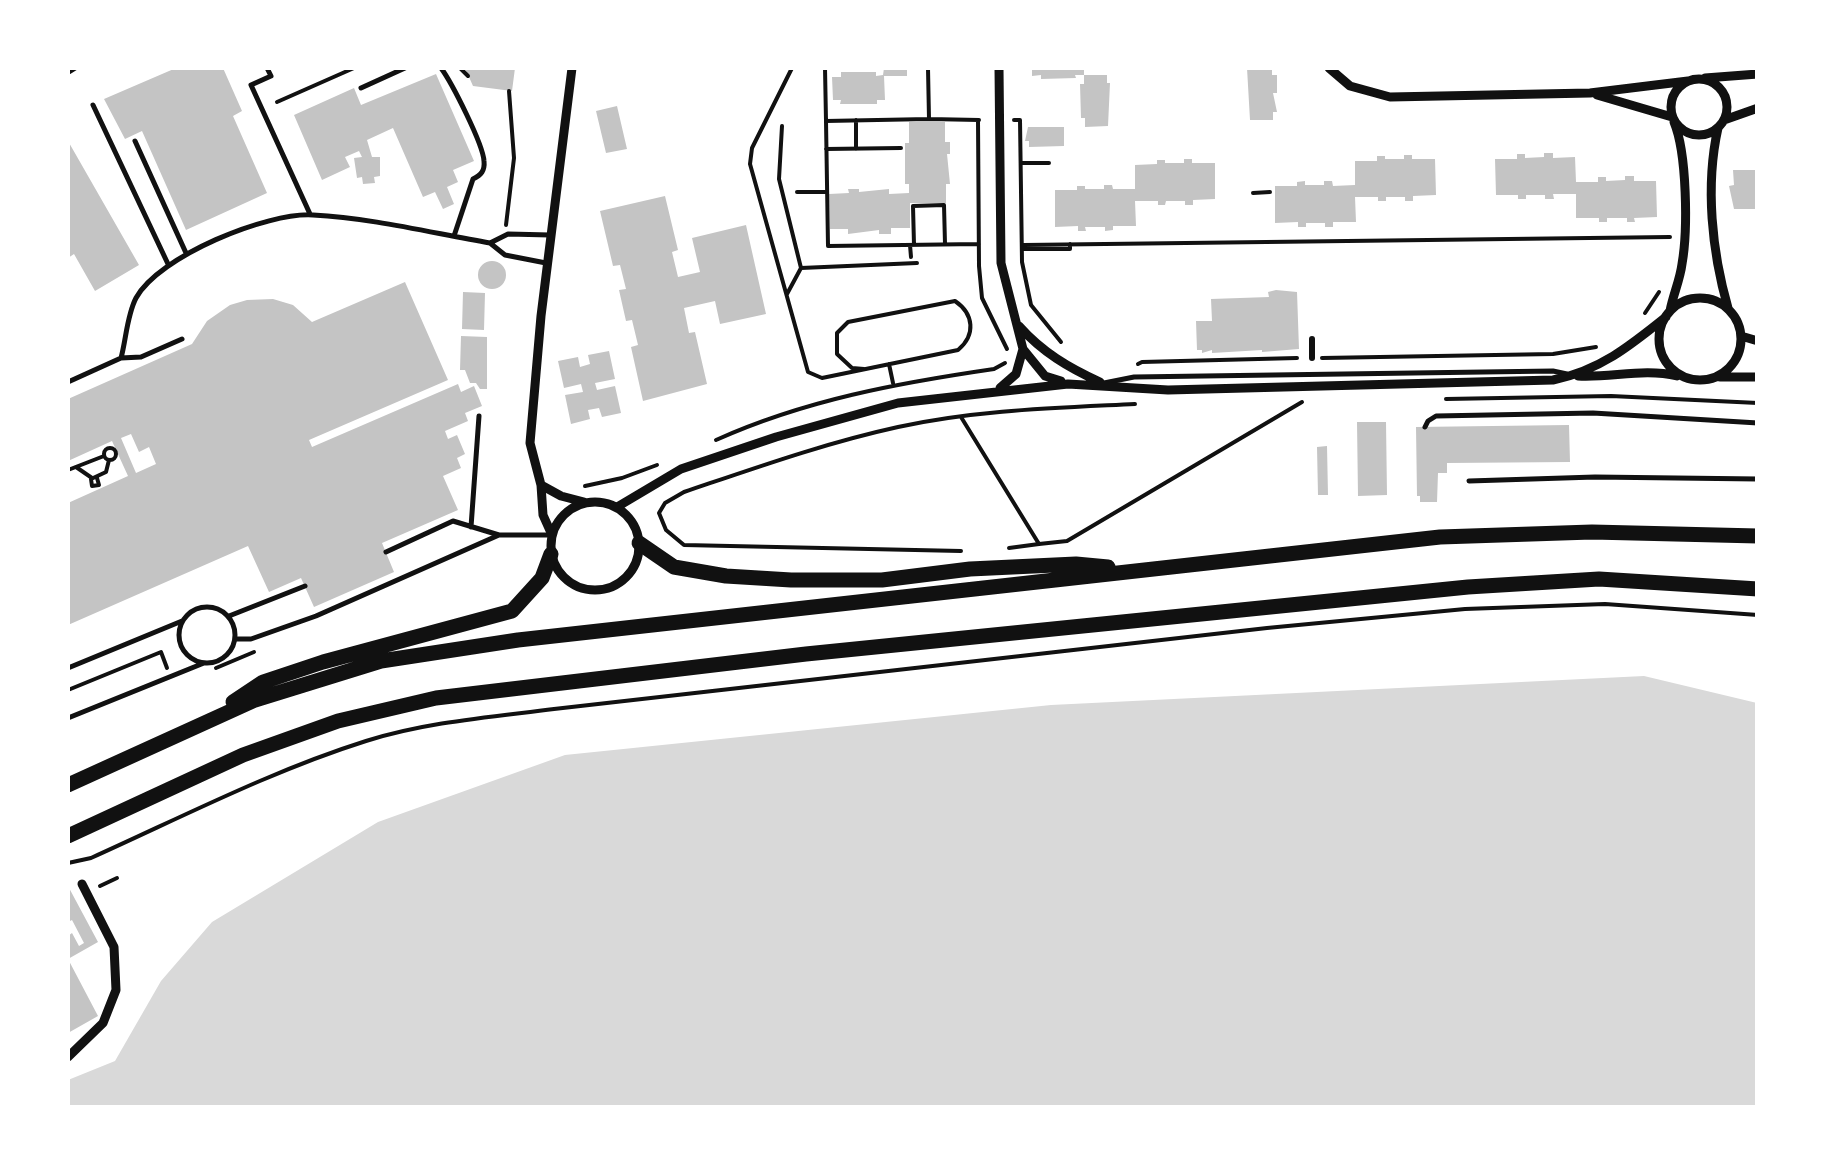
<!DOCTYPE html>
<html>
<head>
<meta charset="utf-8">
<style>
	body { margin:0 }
	#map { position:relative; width:1825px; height:1175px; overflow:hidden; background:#fff; font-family:"Noto Sans",sans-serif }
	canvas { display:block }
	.frame { position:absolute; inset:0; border:70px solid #fff; pointer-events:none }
</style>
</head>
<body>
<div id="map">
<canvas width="1825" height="1175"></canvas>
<div class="frame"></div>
</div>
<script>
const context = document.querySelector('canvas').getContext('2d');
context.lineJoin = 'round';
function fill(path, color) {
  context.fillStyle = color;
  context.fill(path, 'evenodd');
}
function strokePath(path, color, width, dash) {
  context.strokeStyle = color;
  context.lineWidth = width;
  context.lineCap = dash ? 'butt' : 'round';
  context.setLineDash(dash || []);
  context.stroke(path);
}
const water = new Path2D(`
	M1644 676 1757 703V1107H68V1080L115 1061 161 981 212 922 378 822 565 755 1051 705Z`);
const building = new Path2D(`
	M176 68H223L242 111 233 116 267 193 186 230 142 131 125 139 104 99Z
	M465 68H515L512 91 473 86Z
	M884 68H907V76H884L885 100H877V104H840L841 100H833L832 77H841V72H876V76L883 75Z
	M1032 68H1084V75H1075L1076 78 1041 79V75L1032 76Z
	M1247 68H1272V75H1277V93H1273L1277 112H1273V120H1250Z
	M436 74 474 161 453 170 458 182 447 187 454 204 443 209 435 192 423 197 393 128 367 140 372 157H380V176L374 177 375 183 363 184 362 177 357 178 354 158 362 157 359 151 345 157 350 167 322 180 294 115 354 88 361 105Z
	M1084 75H1107V83H1110L1108 126 1085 127V118H1081L1080 84H1084Z
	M617 106 627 149 606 153 596 111Z
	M909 122H945V142H950V154H947L950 184H946V203H910V228H891V234H879V230L848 234V229H830L829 194 849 193 848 189H859V192L889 189V194L909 193V184H905V143H909Z
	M1028 127H1064V146L1029 147V141H1025Z
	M68 141 139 265 95 291 74 254 68 258Z
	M1544 153H1553V158L1575 157 1576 182H1598V177H1606V181L1625 180V176H1634V181H1656L1657 217 1634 218 1635 222H1627V218H1607V222H1599V218H1576V194H1553L1554 199H1545V195H1526V199H1518V195H1496L1495 159H1517V154H1525V158L1544 157Z
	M1404 155H1412V159H1435L1436 195 1413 196V201H1405V197H1386V201H1378V197H1355L1356 222H1333V227H1325V223H1306V227H1298V222L1275 223V186H1297V182L1305 181V185H1324V181H1332L1333 186 1355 185V161H1377V156H1385V159H1404Z
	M1184 159H1192V163H1215V199L1193 200V205H1185V201H1166L1165 205H1158V201H1135L1136 226H1113V230L1105 231V227H1085L1086 231H1078V226L1055 227V190H1077V186H1085V189H1104V185H1112L1113 189H1135V165L1157 164V160H1165V163H1184Z
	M1733 170H1758V209H1734L1729 186 1734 185Z
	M665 196 678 250 672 252 678 277 700 272 692 238 746 225 766 314 720 324 715 301 684 308 689 333 695 332 707 384 643 401 631 347 638 345 632 320 626 321 619 290 626 289 620 265 613 266 600 211Z
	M478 275a14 14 0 1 1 28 0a14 14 0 1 1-28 0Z
	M405 282 448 380 309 440 312 447 458 384 461 392 474 386 482 406 465 413 468 421 445 431 448 439 457 435 465 454 457 458 461 468 443 476 458 510 382 543 394 572 314 607 301 578 269 592 248 546 68 625V503L128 476 112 441 68 461V399L192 344 207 321 230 305 247 300 273 299 293 305 312 322ZM131 434 139 452 149 447 156 464 136 473 121 438Z
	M1276 290 1297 292 1299 349 1262 352V350L1212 353V350L1202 353V350H1197L1196 321H1212L1211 299 1269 297 1268 292Z
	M463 292 485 293 484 330 462 329Z
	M461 336 487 337V389H480L476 383H470L465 370H460Z
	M609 351 615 379 595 383 597 390 615 386 621 413 602 417 599 408 588 410 590 419 571 424 565 395 583 392 581 384 564 388 558 361 578 357 580 367 590 364 588 355Z
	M1357 422H1386L1387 495 1358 496Z
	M1569 425 1570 462 1447 463V473H1438L1437 502H1420V496H1417L1416 427Z
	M1327 446 1328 495H1318L1317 447Z
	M68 886 98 942 68 959 98 1016 68 1033V936L72 933 79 946 84 943 72 920 68 922Z`);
const path = new Path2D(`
	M460 68 468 76
	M792 68 752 148 750 164 808 372 822 378 958 350C976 335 974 314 955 301L848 322 837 333V354L852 368 864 369
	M825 68 826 121
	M928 68 929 119 826 121 828 246 979 244
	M68 73 76 68
	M277 102 354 68
	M929 119 979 120
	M978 120 979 266 982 298 1007 349
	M1014 120H1020L1022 262 1031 305 1061 342
	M782 126 779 179 801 268
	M826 149 901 148
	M856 149V120
	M1021 163H1049
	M797 192H827
	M1253 193 1270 192
	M506 225 514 158 509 91
	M910 245 911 257
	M914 245 913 206 944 205 945 244
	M1024 245 1670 237
	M1022 249H1070V244
	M787 294 801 268 917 263
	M1645 313 1659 292
	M1322 358 1553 354 1596 347
	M889 364 893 383
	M1138 364 1142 362 1297 358
	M1446 399 1611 396 1758 403
	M961 417 1039 544 1067 541 1302 402
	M716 440C805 400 898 383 994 369L1005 363
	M104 454a6 6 0 1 1 12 0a6 6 0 1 1-12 0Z
	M76 467 92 478
	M68 470 104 456
	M97 478 99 485 92 486 91 479 106 472 109 460
	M585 486 622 478 657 465
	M1009 548 1039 544
	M961 551 684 545 666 530 659 513 665 503 684 492C755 468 825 443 898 427 976 410 1055 408 1135 404
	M216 668 254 652
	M68 690 161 652 167 668
	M68 863 91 858C182 817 271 771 366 741 426 722 491 717 554 709L1267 628 1465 609 1605 604 1758 615
	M100 886 117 878`);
const service = new Path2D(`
	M267 68 271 76 251 85 310 214
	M441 68C452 83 483 144 484 161 485 171 481 175 473 179L454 236
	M361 88 405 68
	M93 105 168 264
	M135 141 186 253
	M490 243 505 255 546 263
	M121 358 141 357 182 339
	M68 382 121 358C126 340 127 315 136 298 159 256 267 212 313 215 372 218 432 233 490 243L508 234 550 235
	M1104 383 1134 377 1553 371 1567 374
	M1425 427 1428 421 1436 416 1593 413 1758 423
	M1469 481 1595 477 1758 479
	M471 527 479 416
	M386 552 453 521 499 535H552
	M179 635a28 28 0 1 1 56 0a28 28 0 1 1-56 0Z
	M229 616 305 586
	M235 639H251L316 616 499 535
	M68 668 182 621
	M68 718 204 663`);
const pedestrian = new Path2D(`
	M1312 339V358`);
const minor = new Path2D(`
	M999 68 1001 263 1023 349 1016 374 1000 388
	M1329 68 1350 86 1390 97 1590 93 1688 81
	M1705 78 1758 74
	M1671 107a28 28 0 1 1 56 0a28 28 0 1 1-56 0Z
	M1597 95 1672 117
	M1724 120 1758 108
	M1718 128C1705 186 1712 252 1728 308
	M1659 339a41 41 0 1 1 82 0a41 41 0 1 1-82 0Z
	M1670 311C1673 295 1680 280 1682 264 1688 230 1687 153 1674 122
	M1019 326C1042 352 1069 368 1100 382
	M1741 336 1758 341
	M1023 349 1045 376 1061 381
	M1578 376C1611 378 1644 368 1677 376
	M1720 377H1758
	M541 485 561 496 584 502
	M551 546a44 44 0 1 1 88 0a44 44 0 1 1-88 0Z
	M617 507 681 469 776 437 898 403 1068 384 1168 390 1553 380C1599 371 1630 346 1666 317
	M552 535 543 515 541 485 530 443 541 316 572 68
	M68 1057 103 1023 116 990 114 947 82 884`);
const trunk = new Path2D(`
	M639 543 674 567 726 576 791 580H882L970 569 1076 564 1108 567
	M233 702 263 682 323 662 512 611 542 578 551 554
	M68 785 255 700 381 661 518 640 1440 537 1592 532 1758 536
	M68 836 243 755 338 721 436 698 806 654 1468 587 1599 579 1758 589`);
fill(water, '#d9d9d9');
fill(building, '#c4c4c4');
strokePath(path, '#111', 4);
strokePath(service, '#111', 5);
strokePath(pedestrian, '#111', 6);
strokePath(minor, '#111', 9);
strokePath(trunk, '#111', 15);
</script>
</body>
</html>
